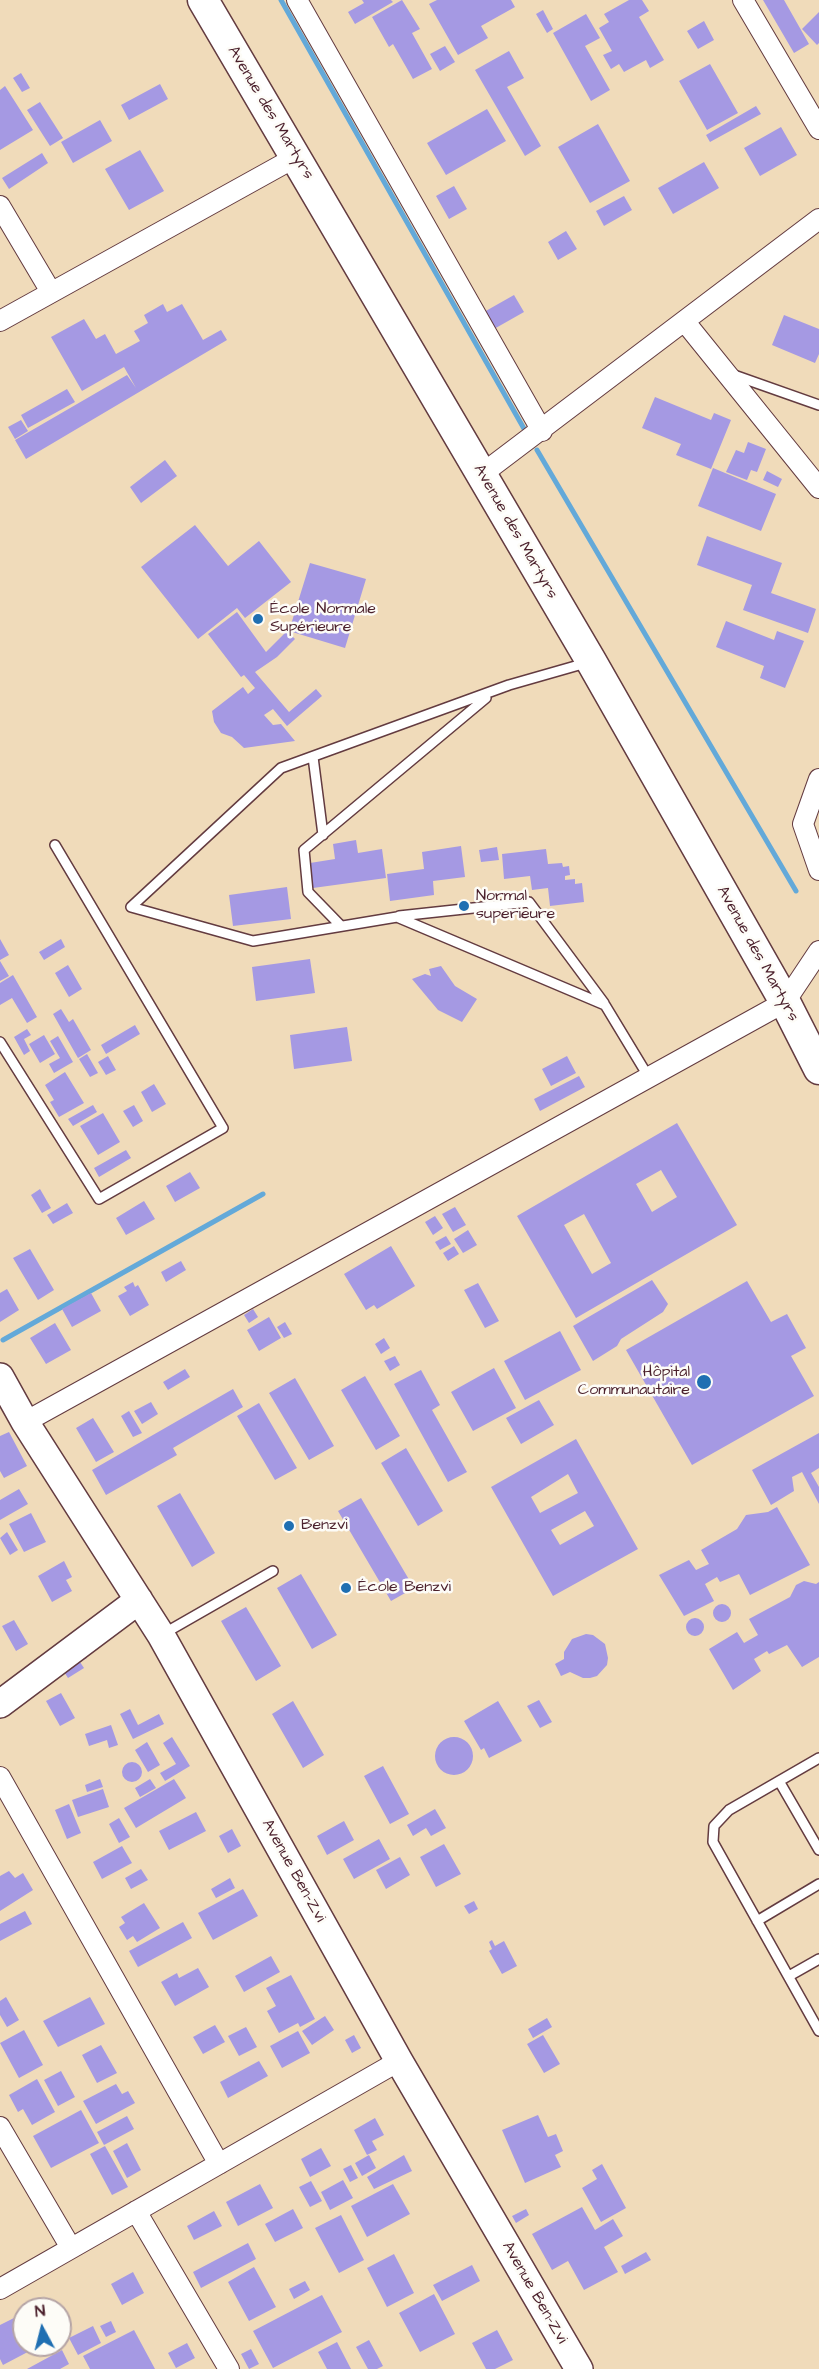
<!DOCTYPE html>
<html>
<head>
<meta charset="utf-8">
<style>
	body { margin:0 }
	#map { position:relative; width:819px; height:2369px; overflow:hidden; background:#f0dbba; font-family:"Architects Daughter",sans-serif }
	canvas { display:block }
	.north { position:absolute; left:12px; top:2297px; width:60px; height:60px; box-sizing:border-box; background:#fdfcf7; border:2px solid #b5a4a5; border-radius:50%; rotate:353deg; font-size:16px; font-weight:700; line-height:24px; text-align:center; color:#4a1f2b }
	.north::after { content:''; display:block; margin:auto; width:21px; height:27px; background:#1f6fb2; clip-path:polygon(50% 0,100% 100%,50% 72%,0 100%) }
</style>
</head>
<body>
<div id="map">
<canvas width="819" height="2369"></canvas>
<div class="north">N</div>
</div>
<script>
const context = document.querySelector('canvas').getContext('2d');
context.lineJoin = 'round';
function strokePath(path, color, width, dash) {
  context.strokeStyle = color;
  context.lineWidth = width;
  context.lineCap = dash ? 'butt' : 'round';
  context.setLineDash(dash || []);
  context.stroke(path);
}
function fill(path, color) {
  context.fillStyle = color;
  context.fill(path, 'evenodd');
}
function write(font, color, halo, rows, align = 'center') {
  context.font = font + ' "Architects Daughter",sans-serif';
  context.lineWidth = 5;
  context.setLineDash([]);
  context.textBaseline = 'middle';
  context.strokeStyle = halo;
  context.fillStyle = color;
  for (const [text, x, y, turn = 0] of rows) {
    context.save();
    context.translate(x, y);
    context.rotate((+turn || 0) * Math.PI / 180);
    context.textAlign = isNaN(turn) ? turn : align;
    if (halo) context.strokeText(text, 0, 0);
    context.fillText(text, 0, 0);
    context.restore();
  }
}
const stream = new Path2D(`
	M281 0 527 434
	M537 450 796 891
	M3 1340 263 1194`);
const building = new Path2D(`
	M362 0H391L393 2 355 24 348 12 364 3Z
	M402 0 420 29 412 33 432 69 413 79 393 44 389 47 372 17Z
	M437 0H511L515 7 481 26 488 38 458 55 429 4Z
	M629 0H642L649 11 639 17 664 60 650 68 646 60 624 72 619 64 611 69 603 55 612 51 599 28 609 22 604 14Z
	M763 0H784L809 44 794 53Z
	M543 10 553 29 547 33 536 14Z
	M819 12V43L817 45 802 29Z
	M586 14 600 38 585 46 610 90 591 101 553 33Z
	M704 21 714 40 698 49 687 31Z
	M445 46 455 62 440 71 430 54Z
	M509 51 524 78 507 87 541 146 525 156 475 70Z
	M710 64 738 113 707 130 679 81Z
	M21 73 30 88 22 92 13 78Z
	M160 84 168 99 129 120 121 105Z
	M5 86 33 130 0 150V90Z
	M40 102 63 138 50 146 27 110Z
	M756 106 761 114 710 142 706 135Z
	M487 109 506 141 446 175 427 143Z
	M100 120 112 141 73 163 61 142Z
	M598 124 630 181 590 203 558 147Z
	M781 127 797 155 760 176 744 148Z
	M140 150 164 191 129 210 105 169Z
	M42 153 48 163 9 189 2 178Z
	M704 162 719 188 673 214 658 188Z
	M454 186 467 209 449 219 436 196Z
	M624 196 632 210 604 226 596 211Z
	M566 231 577 249 558 260 548 242Z
	M514 295 524 312 494 329 484 312Z
	M163 304 167 312 182 304 203 340 221 330 227 340 26 459 15 440 127 375 136 388 124 367 82 391 51 337 84 319 96 339 105 334 116 354 140 341 134 331 148 323 144 315Z
	M784 315 819 329V354L815 363 772 345Z
	M67 389 75 402 28 428 21 415Z
	M655 397 711 420 714 413 731 420 711 469 676 455 681 444 642 428Z
	M21 420 28 431 15 439 8 427Z
	M748 442 766 449 757 472 751 470 747 480 726 472 736 450 744 453Z
	M165 460 177 476 141 503 130 487Z
	M713 468 776 494 761 531 698 506Z
	M767 471 782 479 778 487 763 480Z
	M195 525 228 566 259 541 291 582 245 618 237 608 198 639 141 567Z
	M707 536 782 563 771 593 816 609 808 633 743 610 752 585 697 565Z
	M310 563 366 579 345 648 289 631Z
	M237 612 266 652 287 631 295 639 277 657 255 672 289 712 316 689 322 696 287 726 273 709 264 715 273 725 281 724 295 741 244 748 232 737 221 733 214 722 212 711 243 687 248 694 255 688 244 675 241 677 208 634Z
	M726 621 774 640 777 631 804 641 785 688 760 678 764 666 716 647Z
	M356 840 358 853 382 849 386 878 313 888 310 863 335 859 333 844Z
	M461 846 465 877 433 881 434 895 390 901 387 874 424 869 422 852Z
	M497 847 499 860 481 862 479 850Z
	M546 849 548 864 562 863 563 867 569 866 570 875 565 876V880L575 879V884L582 883 584 902 550 906 548 888 532 890 530 876 504 879 502 854Z
	M287 887 291 919 233 926 229 895Z
	M0 939 9 955 0 960Z
	M61 939 65 947 44 960 39 952Z
	M310 959 315 993 256 1001 252 967Z
	M0 961 9 976 0 981Z
	M68 965 82 989 69 997 55 973Z
	M441 966 455 986 477 999 462 1022 438 1010 412 979 425 974 431 976 429 969Z
	M13 975 37 1017 27 1023 12 998 0 1005V983Z
	M61 1009 69 1022 73 1019 91 1050 78 1058 53 1014Z
	M135 1025 140 1034 106 1054 101 1045Z
	M347 1027 352 1061 294 1069 290 1035Z
	M27 1029 31 1035 24 1039 30 1051 24 1055 14 1037Z
	M44 1035 55 1054 40 1063 29 1044Z
	M58 1036 73 1062 54 1073 49 1064 60 1058 50 1041Z
	M87 1054 98 1073 90 1077 79 1059Z
	M108 1056 116 1070 106 1075 98 1062Z
	M567 1056 576 1073 551 1086 542 1069Z
	M65 1072 84 1103 59 1117 50 1102 54 1100 45 1085Z
	M579 1076 585 1087 540 1111 534 1099Z
	M154 1084 166 1104 152 1112 141 1092Z
	M93 1105 97 1112 73 1126 68 1119Z
	M134 1105 143 1121 133 1127 123 1111Z
	M103 1113 120 1142 98 1155 80 1126Z
	M677 1123 737 1225 576 1318 517 1216ZM661 1170 677 1197 652 1212 636 1184ZM584 1214 611 1263 592 1274 564 1225Z
	M126 1150 131 1158 99 1177 94 1168Z
	M190 1172 200 1188 175 1202 166 1186Z
	M40 1189 51 1208 42 1213 31 1195Z
	M144 1201 155 1219 126 1235 116 1218Z
	M67 1203 73 1213 53 1224 47 1215Z
	M455 1207 466 1225 453 1232 442 1214Z
	M435 1216 443 1228 433 1235 425 1222Z
	M468 1230 477 1245 463 1253 454 1239Z
	M446 1236 451 1244 440 1250 435 1242Z
	M391 1246 415 1286 377 1309 374 1305 366 1310 344 1274Z
	M454 1246 459 1254 448 1261 443 1253Z
	M30 1249 54 1290 38 1300 13 1258Z
	M181 1261 186 1270 166 1282 161 1272Z
	M652 1280 668 1304 663 1312 621 1339 617 1346 593 1361 573 1326Z
	M747 1281 771 1322 787 1314 806 1348 791 1356 814 1396 692 1465 626 1350Z
	M133 1282 135 1287 138 1285 149 1305 130 1316 118 1296 127 1291 124 1287Z
	M478 1283 499 1321 485 1328 464 1290Z
	M7 1289 19 1310 0 1322V1293Z
	M91 1293 101 1311 72 1327 62 1309Z
	M253 1309 258 1317 249 1323 244 1315Z
	M269 1317 281 1338 259 1351 247 1330Z
	M285 1322 292 1334 284 1338 277 1327Z
	M55 1323 71 1350 46 1364 30 1338Z
	M560 1331 581 1370 525 1400 504 1361Z
	M384 1338 390 1348 381 1354 375 1344Z
	M395 1356 400 1365 390 1371 384 1361Z
	M494 1368 516 1408 473 1431 451 1392Z
	M185 1369 190 1377 168 1390 163 1382Z
	M421 1370 440 1405 432 1410 467 1472 448 1482 394 1384Z
	M365 1376 400 1436 376 1450 341 1390Z
	M295 1378 334 1446 309 1460 269 1393Z
	M233 1389 243 1407 173 1448 177 1455 106 1495 92 1470Z
	M539 1400 554 1425 521 1444 506 1418Z
	M151 1402 158 1414 142 1424 134 1411Z
	M259 1403 297 1468 275 1480 237 1416Z
	M129 1411 142 1433 133 1437 121 1416Z
	M93 1418 114 1452 96 1462 76 1428Z
	M9 1432 27 1466 4 1478 0 1471V1436Z
	M819 1433V1468L811 1473 819 1487V1504L802 1472 792 1477 794 1491 771 1505 752 1470Z
	M576 1439 638 1549 553 1596 491 1487ZM568 1474 578 1493 540 1513 531 1497ZM585 1511 594 1526 560 1545 551 1530Z
	M406 1448 443 1511 418 1526 381 1463Z
	M19 1489 28 1504 0 1520V1500Z
	M180 1493 215 1553 192 1567 157 1506Z
	M361 1498 414 1588 391 1601 338 1511Z
	M777 1507 810 1565 750 1595 739 1574 720 1582 717 1577 705 1584 714 1601 684 1616 659 1575 689 1560 696 1570 709 1564 701 1550 737 1529 746 1515 768 1512Z
	M31 1513 46 1542 24 1552 9 1524Z
	M7 1532 18 1550 10 1555 0 1538Z
	M64 1561 72 1577 66 1580 72 1591 52 1602 38 1576Z
	M301 1574 337 1635 312 1649 277 1588Z
	M804 1581 816 1584 819 1582V1657L802 1667 787 1645 769 1654 767 1651 754 1659 761 1671 733 1690 709 1649 737 1632 744 1643 758 1635 749 1619 790 1597 796 1585Z
	M713 1613a9 9 0 1 1 18 0a9 9 0 1 1-18 0Z
	M246 1607 281 1666 256 1681 221 1621Z
	M686 1627a9 9 0 1 1 18 0a9 9 0 1 1-18 0Z
	M14 1620 28 1644 16 1651 2 1626Z
	M586 1634 593 1635 605 1644 608 1658 607 1665 597 1676 590 1678H583L570 1672 561 1676 555 1664 564 1659V1652L572 1639Z
	M83 1652 87 1658 80 1662 84 1668 68 1678 61 1667Z
	M61 1693 75 1718 60 1726 46 1701Z
	M539 1700 552 1722 540 1728 527 1706Z
	M293 1701 324 1755 303 1768 272 1714Z
	M498 1701 522 1741 489 1758 484 1748 481 1750 464 1721Z
	M130 1709 138 1725 159 1714 164 1724 133 1739 120 1714Z
	M111 1725 118 1745 109 1748 107 1740 89 1746 85 1734Z
	M435 1756a19 19 0 1 1 38 0a19 19 0 1 1-38 0Z
	M172 1737 190 1766 165 1781 160 1773 176 1764 163 1743Z
	M147 1742 160 1765 148 1772 135 1750Z
	M122 1772a10 10 0 1 1 20 0a10 10 0 1 1-20 0Z
	M383 1766 409 1814 390 1824 364 1776Z
	M100 1779 103 1787 87 1792 85 1785Z
	M150 1779 156 1788 140 1797 135 1788Z
	M174 1779 186 1798 136 1828 124 1808Z
	M103 1789 109 1807 78 1817 72 1800Z
	M69 1804 81 1833 67 1839 55 1810Z
	M435 1809 446 1828 431 1836 426 1828 413 1836 407 1825Z
	M196 1812 206 1831 169 1850 159 1831Z
	M119 1818 130 1837 119 1843 109 1824Z
	M344 1821 354 1840 327 1855 317 1836Z
	M232 1829 241 1846 228 1853 219 1836Z
	M379 1839 390 1859 354 1879 343 1859Z
	M444 1844 461 1874 436 1887 420 1857Z
	M122 1846 132 1863 102 1879 93 1862Z
	M400 1857 410 1875 386 1889 376 1870Z
	M141 1869 148 1880 131 1889 125 1878Z
	M9 1871 15 1878 23 1873 33 1890 0 1911V1876Z
	M230 1878 235 1888 216 1898 211 1889Z
	M243 1889 258 1916 213 1940 198 1913Z
	M474 1901 478 1909 469 1914 464 1906Z
	M144 1903 160 1928 137 1942 133 1936 127 1940 119 1927 125 1923 121 1917Z
	M25 1911 32 1924 0 1941V1924Z
	M183 1922 192 1938 138 1967 129 1951Z
	M492 1940 495 1946 504 1941 517 1966 502 1974 489 1951 492 1949 489 1942Z
	M271 1956 280 1972 244 1992 235 1976Z
	M198 1968 209 1987 175 2006 161 1982 177 1973 179 1978Z
	M291 1975 315 2019 300 2027 298 2023 279 2033 267 2011 276 2006 266 1988Z
	M6 1997 19 2020 7 2027 0 2015V2001Z
	M90 1997 105 2024 58 2047 43 2021Z
	M325 2016 334 2030 312 2045 302 2031Z
	M547 2018 552 2027 533 2038 528 2029Z
	M215 2025 225 2042 203 2054 193 2037Z
	M246 2027 257 2047 239 2056 228 2036Z
	M24 2030 43 2065 19 2078 0 2043Z
	M298 2031 310 2053 282 2068 270 2046Z
	M354 2035 361 2048 352 2053 345 2040Z
	M543 2035 560 2064 544 2073 527 2044Z
	M101 2045 117 2073 97 2083 82 2055Z
	M259 2061 268 2076 228 2098 220 2082Z
	M61 2071 75 2097 58 2106 44 2080Z
	M37 2079 55 2112 32 2125 23 2109 18 2112 9 2095Z
	M116 2084 122 2094 128 2091 135 2103 96 2124 83 2101Z
	M81 2110 99 2143 51 2168 33 2136Z
	M538 2115 548 2137 556 2134 563 2151 555 2155 561 2167 525 2183 502 2130Z
	M127 2116 134 2129 104 2145 97 2132Z
	M375 2118 384 2135 372 2141 377 2150 367 2155 354 2130Z
	M127 2143 141 2170 127 2178 113 2151Z
	M105 2146 128 2187 112 2195 90 2154Z
	M321 2148 331 2166 310 2177 301 2159Z
	M369 2155 376 2168 362 2176 355 2163Z
	M404 2155 412 2171 374 2189 367 2177Z
	M602 2164 626 2208 601 2222 582 2188 597 2179 592 2170Z
	M351 2165 358 2178 350 2182 343 2169Z
	M343 2180 353 2198 330 2210 321 2192Z
	M311 2181 322 2201 310 2207 299 2187Z
	M260 2184 273 2208 238 2226 226 2202Z
	M393 2184 410 2214 367 2237 351 2206Z
	M582 2207 595 2230 613 2219 623 2236 604 2247 618 2272 584 2290 568 2261 552 2270 532 2234Z
	M293 2209 303 2228 275 2242 265 2224Z
	M526 2209 529 2215 516 2223 512 2216Z
	M214 2211 222 2226 194 2240 187 2226Z
	M341 2215 364 2260 339 2273 315 2228Z
	M248 2243 256 2259 201 2288 193 2272Z
	M646 2252 651 2260 625 2274 621 2266Z
	M394 2254 414 2293 387 2307 367 2268Z
	M472 2265 480 2281 442 2301 433 2285Z
	M254 2267 276 2307 249 2321 228 2282Z
	M133 2272 144 2293 122 2305 111 2284Z
	M305 2281 310 2290 294 2299 289 2289Z
	M434 2294 455 2334 420 2352 399 2313Z
	M322 2295 342 2332 273 2368 253 2331Z
	M18 2316 24 2325V2345H41L3 2365 0 2359V2325Z
	M111 2321 116 2332 106 2337 100 2326Z
	M93 2326 101 2343 78 2355 69 2338Z
	M134 2330 155 2369H90L83 2356Z
	M497 2330 513 2360 495 2369H486L472 2343Z
	M369 2340 383 2366 377 2369H368L356 2347Z
	M337 2342 351 2369H327L318 2352Z
	M187 2343 195 2358 176 2368 168 2353Z
	M251 2349 259 2364 249 2369 241 2354Z
	M62 2350 69 2364 60 2369H27Z`);
const lane = new Path2D(`
	M731 374 819 405
	M313 757 323 835
	M131 907 253 941 397 917 605 1005 648 1076
	M131 907 281 768 509 685 586 663
	M399 916 529 902 604 1003
	M341 926 308 892 304 850 486 698
	M0 1042 99 1199 223 1128 55 845
	M163 1634 273 1571
	M819 1758 729 1810 714 1826 713 1842 819 2031
	M779 1781 819 1850
	M757 1921 819 1884
	M789 1976 819 1959`);
const street = new Path2D(`
	M297 0 542 431
	M743 0 819 129
	M0 206 51 292
	M0 321 296 157
	M685 322 819 488
	M482 474 819 219
	M819 779 803 824 819 870
	M25 1422 785 1002 819 951
	M0 1777 219 2164
	M0 2127 71 2248
	M136 2211 229 2369
	M0 2289 399 2061`);
const secondary = new Path2D(`
	M0 1377 25 1422 161 1635 399 2061 579 2369
	M0 1704 139 1600`);
const primary = new Path2D(`
	M203 0 591 661 785 1002 819 1069`);
const markers = [
	[258,619,6,"#1f6fb2"],
	[464,906,6,"#1f6fb2"],
	[704,1382,8,"#1f6fb2"],
	[289,1526,6,"#1f6fb2"],
	[346,1588,6,"#1f6fb2"]
];
const streetNames = [
	["Avenue des Martyrs",270,113,59],
	["Avenue des Martyrs",515,532,60],
	["Avenue des Martyrs",757,954,61],
	["Avenue Ben-Zvi",293,1871,61],
	["Avenue Ben-Zvi",534,2293,60]
];
const poiNames = [
	["École Normale",270,610],
	["Supérieure",270,628],
	["Normal",476,897],
	["superieure",476,915],
	["Hôpital",690,1373,"right"],
	["Communautaire",690,1391,"right"],
	["Benzvi",301,1526],
	["École Benzvi",358,1588]
];
strokePath(stream, '#63a9d9', 5);
fill(building, '#a599e3');
strokePath(lane, '#633b40', 12);
strokePath(street, '#633b40', 22);
strokePath(secondary, '#633b40', 30);
strokePath(primary, '#633b40', 33);
strokePath(lane, '#fff', 9);
strokePath(street, '#fff', 20);
strokePath(secondary, '#fff', 27);
strokePath(primary, '#fff', 30);
for (const [x, y, r, color] of markers) {
  const dot = new Path2D();
  dot.arc(x, y, r, 0, 2 * Math.PI);
  context.fillStyle = color;
  context.fill(dot);
  strokePath(dot, '#fdfcf7', 2);
}
write('16px', '#4a1f2b', '#fdfcf7', streetNames);
write('16px', '#4a1f2b', '#fdfcf7', poiNames, 'left');
</script>
</body>
</html>
